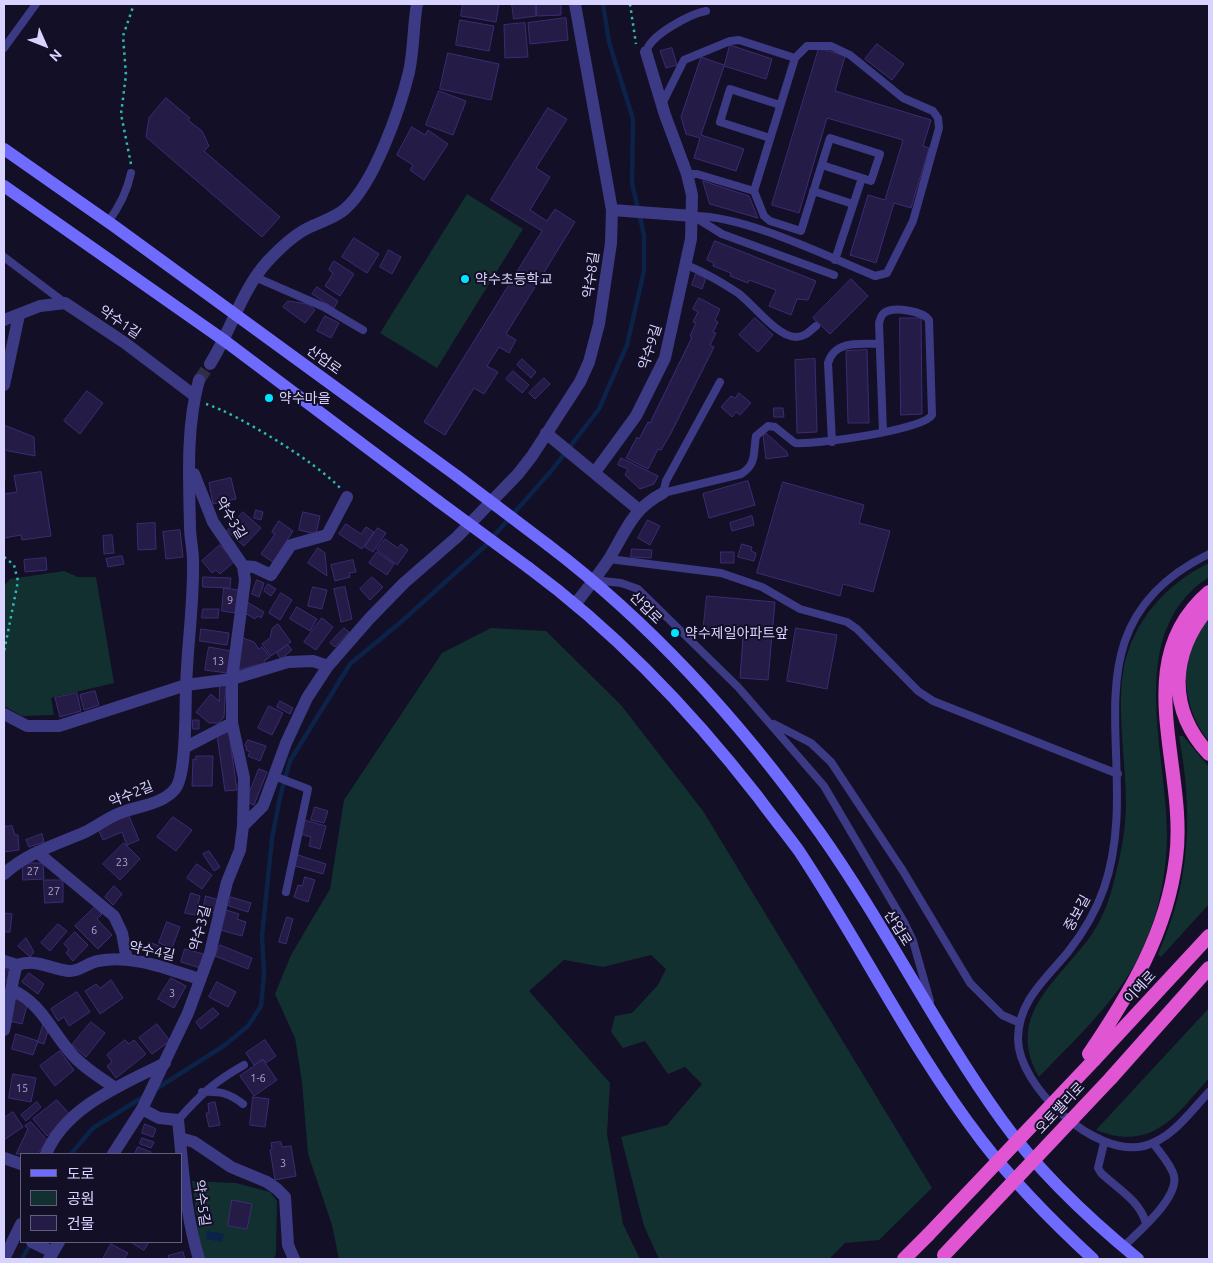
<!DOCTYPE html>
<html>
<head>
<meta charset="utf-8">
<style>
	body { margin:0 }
	#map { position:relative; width:1213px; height:1263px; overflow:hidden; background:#130f26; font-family:Ubuntu,"Noto Sans KR",sans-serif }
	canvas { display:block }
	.frame { position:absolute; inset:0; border:5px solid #d9d4ff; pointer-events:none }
	.legend { position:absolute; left:20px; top:1153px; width:162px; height:90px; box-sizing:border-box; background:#130f26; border:1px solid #625e7d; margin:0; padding:6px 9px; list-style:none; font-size:15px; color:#d9d4ff }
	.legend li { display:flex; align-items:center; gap:10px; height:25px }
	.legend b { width:25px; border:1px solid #625e7d }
	.north { position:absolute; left:20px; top:20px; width:50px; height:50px; -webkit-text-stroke:4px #130f26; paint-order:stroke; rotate:134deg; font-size:14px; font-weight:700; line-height:20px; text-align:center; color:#d9d4ff }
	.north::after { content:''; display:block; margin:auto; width:18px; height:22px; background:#d9d4ff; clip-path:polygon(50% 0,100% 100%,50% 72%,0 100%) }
</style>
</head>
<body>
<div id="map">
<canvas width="1213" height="1263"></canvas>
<div class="frame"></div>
<ul class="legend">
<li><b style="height:6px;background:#6f6bff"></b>도로</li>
<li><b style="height:14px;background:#12302f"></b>공원</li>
<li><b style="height:14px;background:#241b47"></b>건물</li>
</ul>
<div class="north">N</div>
</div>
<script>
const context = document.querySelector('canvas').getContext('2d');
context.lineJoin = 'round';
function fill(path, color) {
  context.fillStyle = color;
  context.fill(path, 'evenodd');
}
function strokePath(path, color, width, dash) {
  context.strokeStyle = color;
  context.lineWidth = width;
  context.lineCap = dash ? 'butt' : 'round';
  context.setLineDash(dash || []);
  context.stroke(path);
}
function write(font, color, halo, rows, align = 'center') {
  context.font = font + ' Ubuntu,"Noto Sans KR",sans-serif';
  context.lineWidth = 4;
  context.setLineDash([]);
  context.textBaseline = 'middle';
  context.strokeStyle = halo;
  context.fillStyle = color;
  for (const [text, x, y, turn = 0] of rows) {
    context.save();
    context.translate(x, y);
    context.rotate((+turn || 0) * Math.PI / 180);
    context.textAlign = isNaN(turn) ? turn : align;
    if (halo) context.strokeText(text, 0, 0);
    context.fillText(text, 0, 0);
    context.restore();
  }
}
const green = new Path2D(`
	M467 194 523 229 437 368 380 333Z
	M1209 563V577C1124 632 1167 751 1167 833 1167 869 1160 908 1146 941 1124 995 1079 1035 1039 1077 1007 1020 1050 987 1083 946 1097 930 1108 906 1113 885 1120 858 1126 831 1126 803 1126 763 1116 706 1124 667 1133 621 1167 583 1209 563Z
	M64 571 78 577H96L114 683 51 698 54 715 22 716 4 706V586L10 579Z
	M1209 616V741C1189 719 1180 678 1190 649 1194 638 1203 626 1209 616Z
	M491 628 546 631 621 705 703 811 932 1188 879 1240 845 1243 829 1259H659L644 1226 621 1137 667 1125 702 1084 685 1067 668 1074 645 1041 623 1048 611 1032 615 1016 632 1013 658 985 666 969 651 955 603 967 564 960 529 991 610 1083 607 1134 623 1224 640 1259H339L332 1225 308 1154 302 1082 295 1038 275 994 291 955 330 889 344 800 442 653Z
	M1179 736H1183L1209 767V904L1161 957 1158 954C1191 881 1193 814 1179 736Z
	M1209 1008V1078C1175 1117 1152 1152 1096 1130Z
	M192 1181 236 1183 270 1192 277 1201 276 1253 274 1259H205L199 1240Z`);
const water = new Path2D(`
	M207 1231 224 1234 222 1242 206 1239Z`);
const stream = new Path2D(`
	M156 1089 225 1045 248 1026 261 1006 264 974 262 936 272 839 280 797 290 761 350 664 401 622 485 546 552 470 599 409 627 345 644 271V235L632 183 633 119 609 42 603 4
	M71 1154 93 1128 143 1097
	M22 1259 31 1243`);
const building = new Path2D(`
	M463 4H499L496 22 461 16Z
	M512 4H535L536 16 514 19Z
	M537 4H561V15L537 16Z
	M566 18 568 40 530 44 528 23Z
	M460 20 494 26 489 51 456 45Z
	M525 23 528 57 505 58 504 25Z
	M877 44 904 64 892 80 865 59Z
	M730 45 772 59 766 79 724 66 701 135 744 149 736 171 694 158 700 138 686 134 681 117 701 57 724 65Z
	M672 48 677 65 666 68 660 51Z
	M819 48 845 56 835 91 931 120 923 146 929 148 911 208 894 203 876 263 850 255 868 195 885 200 903 140 827 118 799 213 772 205Z
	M448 53 499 64 491 100 440 89Z
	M439 91 466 101 453 135 426 125Z
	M166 98 190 118 188 120 202 131 209 146 204 151 280 217 262 237 146 137 149 118Z
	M548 108 567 119 536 168 550 177 530 210 547 221 555 209 575 222 506 334 516 340 509 353 499 347 487 366 498 372 484 394 474 388 445 435 424 422 542 231 491 200Z
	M412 127 425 135 428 130 448 144 424 180 410 170 413 165 397 155Z
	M703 181 749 196 758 218 710 204Z
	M354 238 379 254 367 273 342 257Z
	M715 241 816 281 808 300 797 299 791 315 769 306 776 290 749 280 748 283 730 276 731 273 713 266 714 263 707 260Z
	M389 250 401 257 392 274 380 267Z
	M334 261 354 274 340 296 325 286 333 273 329 270Z
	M696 274 706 278 702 289 692 285Z
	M851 279 868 296 830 334 813 318Z
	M317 287 338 301 334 308 312 294Z
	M699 298 720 309 715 320 718 322 713 332 716 333 710 345 714 347 671 433 661 450 658 449 648 469 626 458 637 437 639 439 648 422 650 423 692 337 690 336 696 323 693 322 698 312 693 309Z
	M288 301 308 304 315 310 305 323 283 307Z
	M325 316 339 323 331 338 317 331Z
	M755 318 773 335 758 352 739 335Z
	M900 318H921L922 414 901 415Z
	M867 350 869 423H848L846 351Z
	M522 359 536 372 531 378 517 365Z
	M815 359 817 432 797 433 795 360Z
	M513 371 529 385 522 393 506 379Z
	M544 378 550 384 535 399 529 393Z
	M87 391 103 403 80 434 64 421Z
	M739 393 751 403 740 415 736 412 732 417 721 407 731 396 735 398Z
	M774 408H783L784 417H774Z
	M4 425 34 437 35 456 4 450Z
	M767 434 787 452 788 456 766 459 763 435Z
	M4 452H5V480H4Z
	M621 458 658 476 654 484 640 489 625 475 628 469 618 465Z
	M41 472 51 536 22 540 21 535 4 538V494L17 492 14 476Z
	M231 478 236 499 213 504 209 483Z
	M748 481 755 505 709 518 703 494Z
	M783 482 864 505 859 523 890 531 873 592 843 584 840 596 757 573Z
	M256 510 263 512 261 520 254 518Z
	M243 512 261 528 244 546 227 531Z
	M303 512 320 516 316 534 299 530Z
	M752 516 754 525 732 531 730 523Z
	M648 520 660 526 650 545 638 538Z
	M279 521 293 531 273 562 261 554 275 534 272 532Z
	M155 523 156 549 138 550 137 524Z
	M346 524 361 534 366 527 374 532 362 549 339 534Z
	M378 528 386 533 373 552 365 547Z
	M180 530 183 557 166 559 163 532Z
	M112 535 114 553 104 554 103 536Z
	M385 539 398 548 401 544 408 550 397 565 377 550Z
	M742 544 752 547 751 551 756 553 754 561 738 557Z
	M220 545 235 561 220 574 216 570 212 573 202 561Z
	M318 548 325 553 327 576 308 563Z
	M632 549 652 550 651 558 631 557Z
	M377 552 394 564 387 575 369 563Z
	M721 552H734V563H721Z
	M122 556 124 564 108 567 106 559Z
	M46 558 47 570 25 572 24 560Z
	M353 560 356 572 349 573 350 577 335 581 331 565Z
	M203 577 231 578 230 588 203 587Z
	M372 577 383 587 370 600 360 589Z
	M257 580 264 583 259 597 252 594Z
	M268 584 276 589 271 596 264 591Z
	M313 587 327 590 322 609 308 606Z
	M345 587 352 619 341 622 334 589Z
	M224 588 238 590 235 613 222 611Z
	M281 593 292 600 280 620 269 613Z
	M707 596 775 602 768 680 740 678 743 637 703 633Z
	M247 602 264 612 261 618 258 616 255 619 245 613Z
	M297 607 317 619 310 631 290 619Z
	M203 609H219L218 618H202Z
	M322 618 333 627 316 650 304 642Z
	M278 624 291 642 271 656 262 644 270 638 272 629Z
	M344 628 349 632 335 647 330 643Z
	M796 628 837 635 827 689 787 681Z
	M201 629 229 633 227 645 200 641Z
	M243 638 254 642 259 649 262 647 270 657 264 661 265 663 237 670Z
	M288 645 292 650 281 659 277 653Z
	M209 647 231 651 227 673 205 670Z
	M220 683H226L224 717 219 723H209L196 712 211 694 219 701Z
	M95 691 99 705 84 710 80 695Z
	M77 693 81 711 60 717 55 698Z
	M280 701 293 708 290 714 277 707Z
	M269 706 283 713 272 735 258 728Z
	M193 720H199V729H193Z
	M229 733 237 790 225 791 217 735Z
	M248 740 266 746 260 761 248 756 250 752 246 750 247 747 245 746Z
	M196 756H213L212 786H192L193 759 196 760Z
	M259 769 267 772 254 805 246 802Z
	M315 807 328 811 324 823 311 820Z
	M129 816 139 840 127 845 122 832 103 840 98 829Z
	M173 817 192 830 176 851 157 837Z
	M304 820 326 826 320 849 309 846 311 837 300 834Z
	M12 826 15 835H18L19 850 4 852V827Z
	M42 834 44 842 29 847 26 840Z
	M124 843 140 859 120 880 103 864Z
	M209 851 220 867 214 871 203 854Z
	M298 855 326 864 323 874 295 866Z
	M23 863H43L44 879 23 880Z
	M197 864 212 875 202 889 187 878Z
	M305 877 315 880 308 902 294 897 298 885 302 886Z
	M44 880H63V902L45 903Z
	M114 886 122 894 113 905 105 897Z
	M191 893 200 896 195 915 185 913Z
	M206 896 219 900 215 913 203 910Z
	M231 897 251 903 248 912 229 906Z
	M95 907 102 914 97 919 112 935 98 949 75 926Z
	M226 910 239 914 237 919 246 922 242 936 220 930Z
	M4 913 12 914 10 932H4Z
	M287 917 293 919 286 944 279 942Z
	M167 922 180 927 172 948 159 943Z
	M58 924 67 931 50 951 41 943Z
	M75 932 88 945 73 961 66 953 69 949 64 944Z
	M26 938 34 952 30 957 18 946Z
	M149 942 169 950 166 959 145 951Z
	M220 945 252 958 248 969 215 956Z
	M185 949 204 954 200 968 181 962Z
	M8 968 9 981H4V969Z
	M29 973 44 984 38 994 22 982Z
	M171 978 186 986 174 1008 158 999Z
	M111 980 123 998 100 1014 85 991 96 984 100 988Z
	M217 982 236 992 228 1007 209 997Z
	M77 992 90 1012 69 1026 64 1017 58 1021 51 1009Z
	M16 999 28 1002 22 1024 10 1021Z
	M213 1008 219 1014 201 1029 196 1022Z
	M44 1022 50 1024 44 1044 38 1042Z
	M91 1022 105 1033 86 1057 72 1045Z
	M157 1024 170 1041 152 1054 139 1038Z
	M16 1034 38 1041 33 1055 12 1049Z
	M125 1040 129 1044 134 1040 146 1054 116 1078 107 1066 112 1062 107 1055Z
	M265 1040 276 1056 266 1063 263 1059 254 1065 246 1053Z
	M60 1051 74 1070 55 1086 40 1066Z
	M263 1060 277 1080 254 1096 240 1076Z
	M13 1074 36 1078 31 1102 9 1098Z
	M253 1097 269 1099 265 1127 250 1125Z
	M57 1100 71 1116 47 1136 33 1119Z
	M37 1102 41 1107 26 1121 21 1115Z
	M215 1102 220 1125 209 1127 206 1113H209L208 1104Z
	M13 1112 23 1127 4 1140V1118Z
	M31 1122 48 1141 37 1154H16L28 1129 25 1126Z
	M145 1124 156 1129 153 1137 142 1133Z
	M142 1138 154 1142 151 1148 140 1144Z
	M281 1142 282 1147 291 1146 296 1176 275 1180 270 1150 272 1149 271 1143Z
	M138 1147 151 1152 150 1154H135Z
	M232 1200 252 1204 247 1229 228 1226Z
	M131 1242H149L144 1250Z
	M111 1244 128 1253 124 1259H103Z
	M183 1252 185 1259H169L168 1256Z`);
const minorTunnel = new Path2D(`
	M199 380 210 364`);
const path = new Path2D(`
	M630 4 636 44
	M131 164 121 114 126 75 123 36 134 4
	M206 404C238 414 317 463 340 488
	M4 557 14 565 18 581 4 652`);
const service = new Path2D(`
	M4 48 36 4
	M646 52C650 35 690 14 706 11
	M662 104 684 60 730 41 739 40 795 58
	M770 138 720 122 730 89 780 105
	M822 165 862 178
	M687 174H697L754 191
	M813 191 853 204
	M693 216C744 215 826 256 875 276L887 273 913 221 939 128 938 118 933 111 903 98 850 55 831 46H807L795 58 754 191 764 216 770 221 801 231 830 138 880 154 871 181 862 178 835 260
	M693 216 722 234 834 275
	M108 222C120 206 127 192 131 173
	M4 257 65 303
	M686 265C705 272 721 282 738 293 753 304 777 337 796 337 805 337 810 331 816 326
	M255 277 324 307 363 330
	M832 442 828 363C835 340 859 344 879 344
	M663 493 741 474C757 464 753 453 756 436L768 426 775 427 795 443C815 445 923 430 932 415L929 320C923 311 893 306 884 313 881 315 880 320 879 323L883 432
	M663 493 666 481 720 382
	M1209 554C1056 629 1147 762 1104 888 1096 911 1083 933 1068 952 1046 979 1018 1001 1018 1039 1018 1086 1095 1158 1144 1146 1172 1139 1190 1112 1209 1092
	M609 559 721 573 762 587 800 609 847 622 857 629 918 691 933 701 1118 774
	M594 580 621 583 638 589 738 687 824 786 904 922 913 941 930 1001
	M774 724 811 743 831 762 903 871 970 983 1002 1015 1020 1023
	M274 776 308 789 286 892
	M202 1092C220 1091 229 1093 243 1104
	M178 1120C201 1094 214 1082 244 1065
	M1104 1143 1098 1168 1101 1173C1118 1189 1139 1200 1146 1223
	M1123 1247C1138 1232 1179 1198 1174 1176 1171 1164 1160 1153 1153 1143`);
const minor = new Path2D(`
	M612 210 693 216
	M4 320 40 306 65 303 125 343 195 396
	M210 364C231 331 241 291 267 262 279 249 292 236 308 228 320 222 335 218 345 209 374 184 400 109 409 72 414 49 413 26 417 4
	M4 385 19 315
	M546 433 638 509
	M595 472 636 416 665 358 691 239 692 195 687 174 665 115 646 52
	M194 474 213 522 243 566 245 580 232 679V723L244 778 243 826
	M243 566 254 567 271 575 291 545 327 535 347 497
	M576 603C587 589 599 574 609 559 626 531 632 509 663 493
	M4 714 27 726H59L186 685 232 679 288 662 313 661 328 666
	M184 748 232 723
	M37 852 114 916 122 933 127 960
	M4 874C27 853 55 845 83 833 96 827 107 818 120 813 137 806 162 805 175 789 187 775 185 709 186 689 187 646 194 604 193 561 193 549 190 538 190 527 189 479 186 427 199 380
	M4 961 17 965
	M12 990C40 1002 51 1030 70 1052 82 1067 100 1077 115 1088
	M4 1030C9 1009 10 986 17 965 36 958 50 969 69 971 79 972 89 962 98 961 132 954 168 969 199 979
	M142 1109 159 1118 178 1120C183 1167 185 1214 199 1259
	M180 1138 194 1142 231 1167 267 1182 277 1189 285 1197 288 1245 294 1259
	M46 1154C66 1106 122 1085 165 1063
	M113 1154 142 1109 188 1013 210 953 227 882 240 850 243 826 263 806 286 743 307 698 328 666 369 619 404 583 457 537 518 474 532 456 580 382 589 362 599 324 611 243 612 210 575 4
	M4 1158 21 1164
	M32 1242 53 1252
	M4 1259 21 1224
	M49 1259 59 1242`);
const secondary = new Path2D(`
	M4 149 114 226 457 476
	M4 186 225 341 438 501
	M548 545C653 625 744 726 820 833 885 925 935 1027 1001 1119 1038 1171 1088 1218 1138 1259
	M529 568C617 633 691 711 758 797 771 815 786 833 799 851 862 946 912 1050 982 1141 1015 1184 1053 1222 1093 1259`);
const trunk = new Path2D(`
	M1209 607C1170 653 1167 709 1209 754
	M1089 1054C1130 993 1167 933 1176 858 1188 767 1127 662 1209 592
	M1094 1060 1209 936
	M1111 1078 1209 968
	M904 1259 928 1235`);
const secondaryBridge = new Path2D(`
	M457 476 548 545
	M438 501 529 568`);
const trunkBridge = new Path2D(`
	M928 1235 1094 1060
	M944 1255 1111 1078`);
const markers = [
	[465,279,5,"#00e5ff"],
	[269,398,5,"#00e5ff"],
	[675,633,5,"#00e5ff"]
];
const numberNames = [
	["9",230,600],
	["13",218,661],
	["23",122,862],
	["27",33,871],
	["27",54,891],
	["6",94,930],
	["3",172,993],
	["1-6",258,1078],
	["15",22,1088],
	["3",283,1163]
];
const streetNames = [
	["약수8길",591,275,-82],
	["약수1길",120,322,34],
	["약수9길",650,347,-72],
	["산업로",324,360,36],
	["약수3길",231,518,59],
	["산업로",646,608,45],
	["약수2길",131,794,-22],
	["중보길",1077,913,-61],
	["약수3길",200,928,-75],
	["산업로",898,928,58],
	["약수4길",152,951,12],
	["이예로",1140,987,-47],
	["오토밸리로",1060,1108,-47],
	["약수5길",202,1203,82]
];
const poiNames = [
	["약수초등학교",475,279],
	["약수마을",279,398],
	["약수제일아파트앞",685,633]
];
fill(green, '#12302f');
fill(water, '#0c2248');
strokePath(stream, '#0c2248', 4.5);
fill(building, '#241b47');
strokePath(building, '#3b2d73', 1);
strokePath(minorTunnel, '#312d47', 12, [12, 6]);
strokePath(path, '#2fb8b0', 2.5, [2.5, 4]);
strokePath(service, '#3d3a85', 8);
strokePath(minor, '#3d3a85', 12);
strokePath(secondary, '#6f6bff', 12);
strokePath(trunk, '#e055d1', 14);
strokePath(secondaryBridge, '#6f6bff', 12);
strokePath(trunkBridge, '#e055d1', 14);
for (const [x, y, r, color] of markers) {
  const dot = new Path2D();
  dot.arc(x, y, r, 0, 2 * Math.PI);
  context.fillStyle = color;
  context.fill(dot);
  strokePath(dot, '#130f26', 2);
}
write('11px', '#aca6d1', null, numberNames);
write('14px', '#d9d4ff', '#130f26', streetNames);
write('14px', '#d9d4ff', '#130f26', poiNames, 'left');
</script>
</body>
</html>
